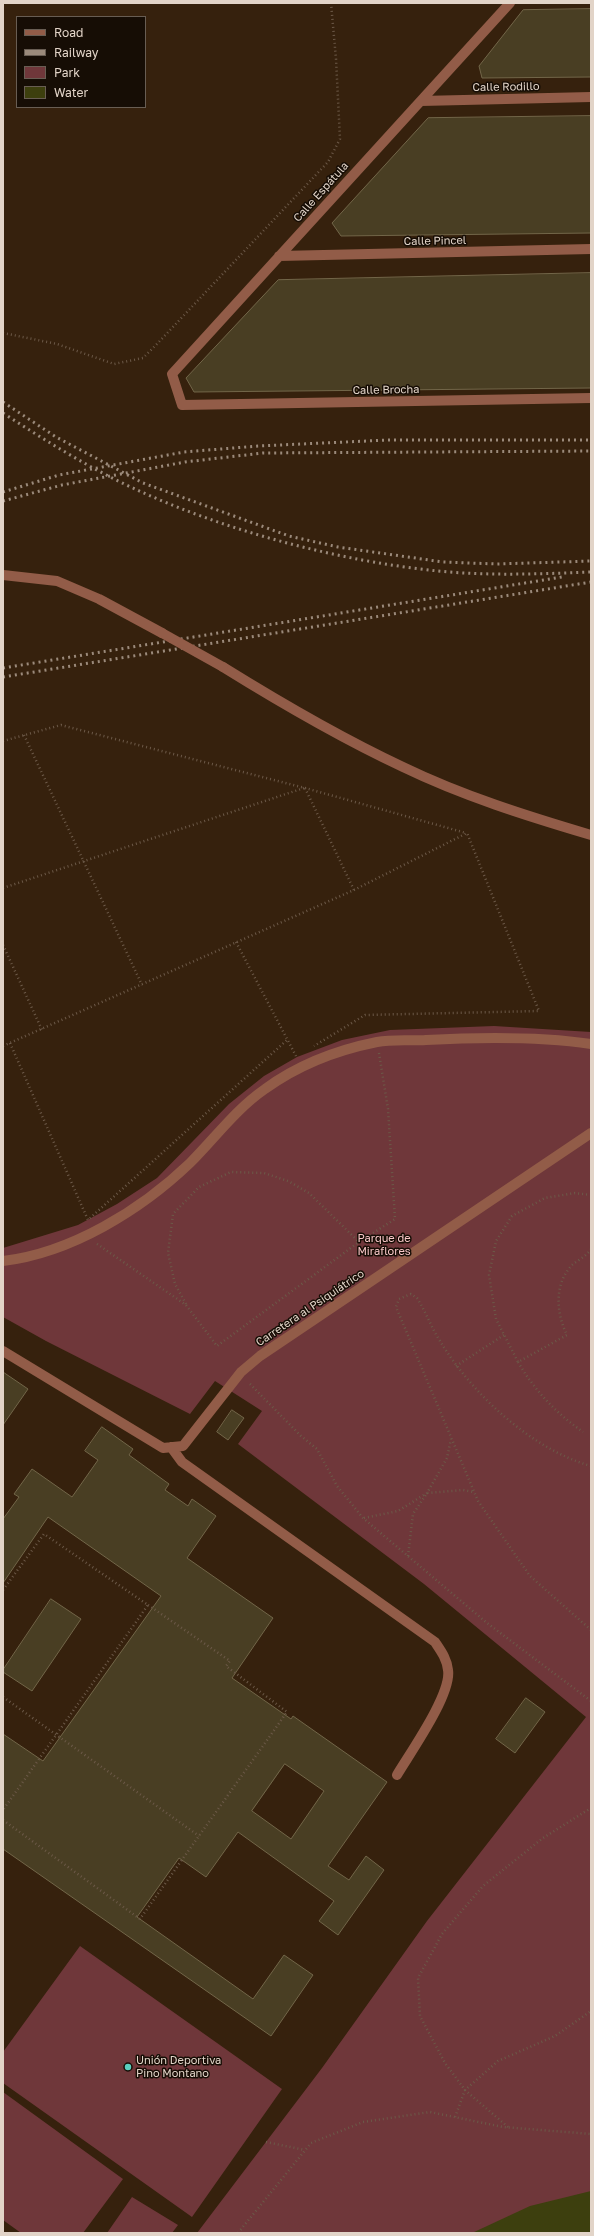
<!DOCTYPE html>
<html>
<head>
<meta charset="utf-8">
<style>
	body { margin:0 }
	#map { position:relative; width:594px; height:2236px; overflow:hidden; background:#36210d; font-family:"Golos Text",sans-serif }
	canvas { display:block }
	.frame { position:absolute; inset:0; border:4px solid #e2d4c8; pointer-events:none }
	.legend { position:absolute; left:16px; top:16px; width:130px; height:92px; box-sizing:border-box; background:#160d05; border:1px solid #685d53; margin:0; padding:5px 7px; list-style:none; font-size:12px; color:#e2d4c8 }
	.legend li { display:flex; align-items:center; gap:8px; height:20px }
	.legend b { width:20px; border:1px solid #685d53 }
</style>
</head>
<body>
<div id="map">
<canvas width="594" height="2236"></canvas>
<div class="frame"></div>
<ul class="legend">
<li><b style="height:5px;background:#925c48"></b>Road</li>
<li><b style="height:5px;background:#9b8a7b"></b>Railway</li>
<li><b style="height:11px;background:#6f373a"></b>Park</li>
<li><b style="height:11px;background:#3d3f0e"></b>Water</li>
</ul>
</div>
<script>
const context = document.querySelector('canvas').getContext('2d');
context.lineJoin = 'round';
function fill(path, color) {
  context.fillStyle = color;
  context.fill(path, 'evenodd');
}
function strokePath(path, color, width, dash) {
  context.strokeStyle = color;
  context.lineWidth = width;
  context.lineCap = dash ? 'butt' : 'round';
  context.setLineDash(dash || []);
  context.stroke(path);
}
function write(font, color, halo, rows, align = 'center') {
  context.font = font + ' "Golos Text",sans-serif';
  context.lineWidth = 3;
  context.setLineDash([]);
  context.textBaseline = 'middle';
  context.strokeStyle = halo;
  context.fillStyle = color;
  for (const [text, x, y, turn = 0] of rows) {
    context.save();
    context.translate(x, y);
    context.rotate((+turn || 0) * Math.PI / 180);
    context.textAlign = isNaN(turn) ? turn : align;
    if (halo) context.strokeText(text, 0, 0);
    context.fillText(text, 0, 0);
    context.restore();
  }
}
const green = new Path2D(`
	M494 1026 591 1032V2233H197L322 2068 427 1921 586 1717 424 1584 238 1444 262 1411 215 1381 190 1414 46 1341 3 1317V1248L78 1225 117 1204 157 1178 229 1104 264 1076 297 1057 342 1040 390 1030Z
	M80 1946 282 2089 192 2217 3 2083V2052Z
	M3 2092 123 2179 83 2233H21L3 2220Z
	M132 2197 178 2225 172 2233H107Z`);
const water = new Path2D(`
	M591 2191V2233H472L530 2206Z`);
const building = new Path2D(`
	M591 9V77L482 78 479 66 523 10Z
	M591 116V233L341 236 332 223 428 118Z
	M591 273V388L194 392 186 378 278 280Z
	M3 1372 28 1389 3 1425Z
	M232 1410 244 1418 228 1440 217 1432Z
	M102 1427 133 1449 129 1455 169 1484 165 1490 188 1506 192 1499 216 1516 187 1558 273 1618 232 1678 291 1719 293 1716 387 1782 328 1866 349 1880 366 1856 384 1870 338 1935 319 1921 334 1901 238 1832 206 1877 179 1858 137 1917 253 1999 284 1955 313 1975 271 2036 3 1849V1734L43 1761 161 1596 48 1517 3 1583V1519L19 1497 14 1494 32 1469 72 1497 98 1460 85 1451ZM285 1764 324 1791 291 1839 252 1811Z
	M51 1599 81 1619 32 1691 3 1672V1670Z
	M526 1698 545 1712 515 1753 496 1739Z`);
const path = new Path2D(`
	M3 333 57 344 114 364 143 358 156 345 328 162 340 139 336 59 331 3
	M24 735 142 985
	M3 741 61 725 305 788 466 833
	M305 788 354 890
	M3 888 304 788
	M236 942 296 1056
	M3 945 42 1030
	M10 1043 88 1220 287 1040
	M3 1046 354 890 467 833 539 1011 365 1015 314 1046
	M591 1195 575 1193 545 1198 512 1216 496 1241 489 1275 496 1319 518 1362 567 1335C556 1313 554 1284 572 1265 578 1260 587 1256 591 1249
	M97 1244 186 1305 217 1346 359 1242 395 1219 388 1109 379 1053
	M186 1304 175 1284 168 1253 173 1214 199 1187 231 1172 264 1173 288 1181 309 1193 359 1242
	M518 1362C535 1391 556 1413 583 1432
	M456 1366 504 1335
	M250 1384 301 1436 317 1449 337 1486 363 1518 487 1623 591 1701
	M591 1466C531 1449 472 1394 440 1341 431 1327 426 1312 417 1298L411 1294 399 1299 396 1307 478 1501 530 1576 591 1630
	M364 1518 398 1511 427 1493 447 1458 451 1439
	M408 1556 413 1514 427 1493 463 1490 474 1492
	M3 1590 44 1534 148 1605 3 1810
	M3 1697 199 1836
	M3 1820 140 1919 287 1712 226 1666 230 1661 148 1605
	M455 2117 465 2090 445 2063 420 2016 418 1978 442 1934 483 1886 543 1838 591 1808
	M508 2127 465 2090 498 2061 555 2036 591 2011
	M266 2142 305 2150
	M238 2233 311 2143 363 2122 430 2112 503 2127 591 2134`);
const minor = new Path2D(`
	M510 3 172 374 182 405 591 398
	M421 101 591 97
	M279 256 591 249
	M3 575 57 581 99 599 162 633
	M223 667C281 703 341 738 403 767 463 796 527 816 591 835
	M3 1261C71 1253 141 1210 190 1163 215 1138 236 1109 265 1089 298 1065 337 1050 377 1042 393 1039 410 1041 426 1040 481 1037 537 1036 591 1044
	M3 1351 163 1448 183 1446 241 1372 260 1356 591 1133
	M171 1447 182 1462 435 1642C441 1651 447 1659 448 1670 452 1694 410 1753 397 1775`);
const rail = new Path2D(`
	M3 402 56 437 143 483 289 536 338 547 443 562 497 564 591 561
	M3 413C46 441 89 468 135 489 226 531 339 561 438 571 489 576 540 574 591 572
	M3 492 59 475 184 452 258 446 389 440H591
	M3 501 62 485 185 462 263 453 591 451
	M3 668 562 577
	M3 677 591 582`);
const minorBridge = new Path2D(`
	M162 633 223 667`);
const markers = [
	[128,2067,4,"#5acebe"]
];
const streetNames = [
	["Calle Rodillo",506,87,-1],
	["Calle Espátula",321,192,-48],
	["Calle Pincel",435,241,-1],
	["Calle Brocha",386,390,-1],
	["Carretera al Psiquiátrico",310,1308,-34]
];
const parkNames = [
	["Parque de",384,1239],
	["Miraflores",384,1252]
];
const poiNames = [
	["Unión Deportiva",136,2061],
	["Pino Montano",136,2074]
];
fill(green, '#6f373a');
fill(water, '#3d3f0e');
fill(building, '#493e23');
strokePath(building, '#726649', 1);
strokePath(path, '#6c5948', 2.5, [1, 3]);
strokePath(minor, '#925c48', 10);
strokePath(rail, '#9b8a7b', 3, [2, 4]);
strokePath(minorBridge, '#925c48', 10);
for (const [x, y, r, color] of markers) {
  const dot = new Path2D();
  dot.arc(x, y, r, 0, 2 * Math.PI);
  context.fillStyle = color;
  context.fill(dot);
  strokePath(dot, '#160d05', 1.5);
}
write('11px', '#e2d4c8', '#160d05', streetNames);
write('11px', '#f9c7c8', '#160d05', parkNames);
write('11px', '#e2d4c8', '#160d05', poiNames, 'left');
</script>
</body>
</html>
